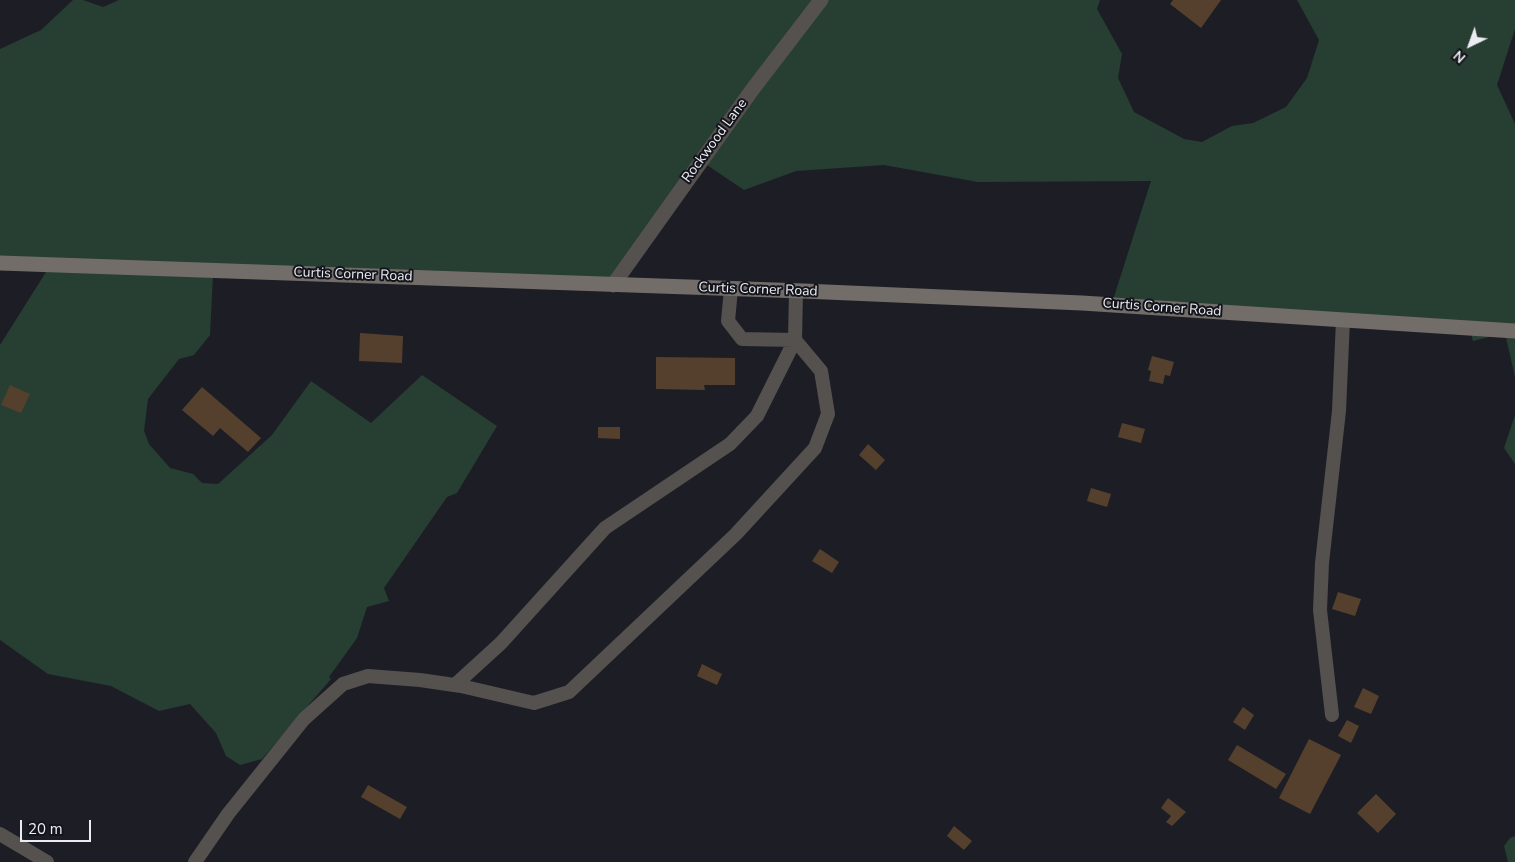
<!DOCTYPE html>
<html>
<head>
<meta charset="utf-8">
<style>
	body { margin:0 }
	#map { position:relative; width:1515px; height:862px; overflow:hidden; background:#1d1e25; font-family:"Nunito Sans",sans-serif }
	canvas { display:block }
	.north { position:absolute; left:1445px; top:20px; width:50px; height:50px; -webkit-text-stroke:4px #14151c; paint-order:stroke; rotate:222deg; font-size:14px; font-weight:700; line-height:20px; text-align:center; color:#ebecf1 }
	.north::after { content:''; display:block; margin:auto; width:18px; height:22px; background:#ebecf1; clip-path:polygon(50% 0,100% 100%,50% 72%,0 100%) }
	.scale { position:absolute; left:20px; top:820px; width:71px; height:22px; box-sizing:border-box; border:2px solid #ebecf1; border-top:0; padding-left:6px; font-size:15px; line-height:18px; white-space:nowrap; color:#ebecf1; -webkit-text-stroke:4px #14151c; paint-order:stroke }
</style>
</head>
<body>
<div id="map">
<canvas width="1515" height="862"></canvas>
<div class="north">N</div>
<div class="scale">20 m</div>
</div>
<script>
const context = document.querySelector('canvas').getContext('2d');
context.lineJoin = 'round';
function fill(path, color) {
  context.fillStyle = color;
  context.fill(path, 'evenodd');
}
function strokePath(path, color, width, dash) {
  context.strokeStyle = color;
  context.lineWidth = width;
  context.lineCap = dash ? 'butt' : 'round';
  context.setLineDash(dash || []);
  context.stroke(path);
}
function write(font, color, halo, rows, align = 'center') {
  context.font = font + ' "Nunito Sans",sans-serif';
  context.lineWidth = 4;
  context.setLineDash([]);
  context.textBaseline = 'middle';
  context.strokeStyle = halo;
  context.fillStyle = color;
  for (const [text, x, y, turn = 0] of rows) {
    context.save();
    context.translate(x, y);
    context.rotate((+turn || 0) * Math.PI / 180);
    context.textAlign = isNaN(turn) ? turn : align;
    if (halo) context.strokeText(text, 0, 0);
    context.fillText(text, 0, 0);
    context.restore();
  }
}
const green = new Path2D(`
	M73 0H83L103 7 119 0H1100L1097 9 1122 54 1118 78 1134 112 1184 139 1202 142 1232 126 1253 123 1286 107 1307 78 1319 40 1297 0H1515V29L1497 85 1515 124V377L1505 333 1473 341 1470 331 1111 306 1151 181 978 182 884 165 796 171 744 190 704 163 614 286 213 275 210 335 194 355 179 359 148 399 144 431 149 444 170 468 193 474 202 483 218 484 272 435 311 381 371 423 422 375 497 426 457 493 447 497 384 588 389 601 367 607 357 638 329 677 331 679 262 759 240 765 226 756 216 733 190 704 159 711 111 686 48 674 0 640V345L46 272 0 268V49L41 30Z
	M1515 415V464L1504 448Z
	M1515 836V862H1508L1504 846 1510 838Z`);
const building = new Path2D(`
	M1173 0H1221L1201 28 1170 4Z
	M360 333 403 336 402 363 359 361Z
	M1152 356 1174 362 1170 376 1165 375 1163 384 1149 381 1151 371 1148 370Z
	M656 357 735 358V385H704L705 390 656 389Z
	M10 385 30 394 21 413 1 405Z
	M202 387 261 438 248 452 220 428 213 436 182 410Z
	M1122 423 1145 429 1141 443 1118 437Z
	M598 427H620V439L598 438Z
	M868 444 885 460 876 470 859 455Z
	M1091 488 1111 494 1107 507 1087 501Z
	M820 549 839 562 832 573 812 561Z
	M1338 592 1361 599 1355 616 1332 609Z
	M702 664 722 674 717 685 697 676Z
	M1363 688 1379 696 1371 714 1354 707Z
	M1243 707 1254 715 1245 730 1233 722Z
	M1347 720 1359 726 1351 743 1338 736Z
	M1309 739 1341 755 1310 814 1279 798Z
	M1237 745 1286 774 1276 789 1228 760Z
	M368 785 407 807 400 819 361 797Z
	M1376 794 1396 814 1378 833 1357 813Z
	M1168 798 1186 812 1172 826 1166 822 1171 816 1161 808Z
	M954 826 972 841 964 850 947 836Z`);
const lane = new Path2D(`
	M455 685 501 643 605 528 730 444 757 416 795 340 742 339 728 321 731 289
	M1332 715 1320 610 1322 563 1339 411 1343 320
	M0 834 47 862
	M195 862 228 814 304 719 343 684 368 676 420 680 461 686 534 703 569 692 736 534 815 448 828 414 821 371 795 340 796 291`);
const street = new Path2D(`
	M613 285 752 90 821 0`);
const secondary = new Path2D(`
	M0 263 803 291 1082 303 1515 331`);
const streetNames = [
	["Rockwood Lane",715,141,-54],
	["Curtis Corner Road",353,275,2],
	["Curtis Corner Road",758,290,2],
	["Curtis Corner Road",1162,308,4]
];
fill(green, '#273e32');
fill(building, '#55402d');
strokePath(lane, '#54514e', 14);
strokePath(street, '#54514e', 15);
strokePath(secondary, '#726d68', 15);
write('14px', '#ebecf1', '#14151c', streetNames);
</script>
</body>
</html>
